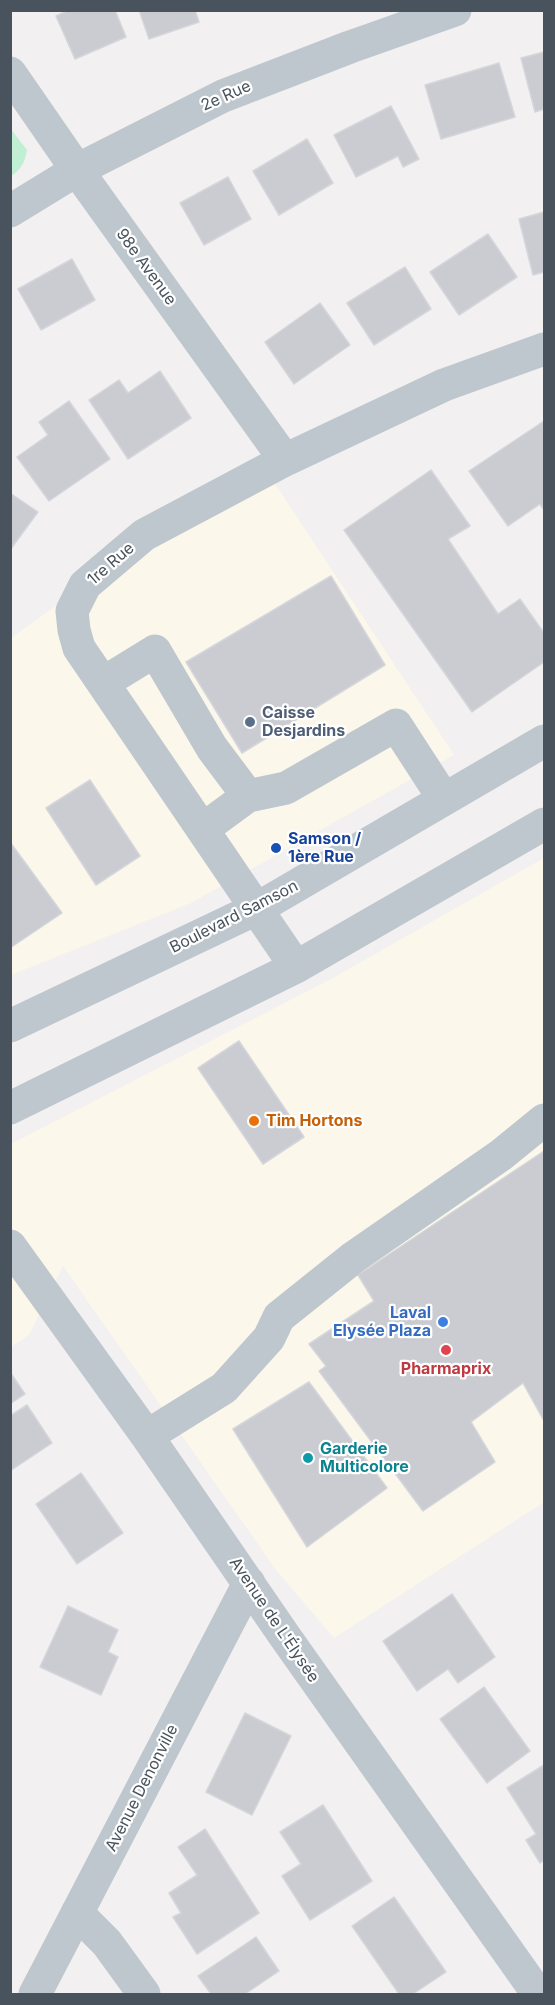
<!DOCTYPE html>
<html>
<head>
<meta charset="utf-8">
<style>
	body { margin:0 }
	#map { position:relative; width:555px; height:2005px; overflow:hidden; background:#f2f0f0; font-family:Inter,sans-serif }
	canvas { display:block }
	.frame { position:absolute; inset:0; border:12px solid #48535d; pointer-events:none }
</style>
</head>
<body>
<div id="map">
<canvas width="555" height="2005"></canvas>
<div class="frame"></div>
</div>
<script>
const context = document.querySelector('canvas').getContext('2d');
context.lineJoin = 'round';
function fill(path, color) {
  context.fillStyle = color;
  context.fill(path, 'evenodd');
}
function strokePath(path, color, width, dash) {
  context.strokeStyle = color;
  context.lineWidth = width;
  context.lineCap = dash ? 'butt' : 'round';
  context.setLineDash(dash || []);
  context.stroke(path);
}
function write(font, color, halo, rows, align = 'center') {
  context.font = font + ' Inter,sans-serif';
  context.lineWidth = 4.5;
  context.setLineDash([]);
  context.textBaseline = 'middle';
  context.strokeStyle = halo;
  context.fillStyle = color;
  for (const [text, x, y, turn = 0] of rows) {
    context.save();
    context.translate(x, y);
    context.rotate((+turn || 0) * Math.PI / 180);
    context.textAlign = isNaN(turn) ? turn : align;
    if (halo) context.strokeText(text, 0, 0);
    context.fillText(text, 0, 0);
    context.restore();
  }
}
const commercial = new Path2D(`
	M266 470 454 755 191 903 11 975V638L85 585Z
	M544 858V1502L334 1638 276 1570 63 1266 29 1335 11 1347V1144L331 979Z`);
const green = new Path2D(`
	M10 128 27 150C25 162 21 170 11 176Z`);
const building = new Path2D(`
	M69 10H115L126 37 75 59 56 16Z
	M139 10H195L199 22 149 39Z
	M544 52V109L535 112 521 58Z
	M499 63 515 117 441 139 425 85Z
	M391 106 419 159 403 167 398 156 356 177 334 135Z
	M307 139 333 183 279 215 253 171Z
	M228 177 251 219 204 245 180 203Z
	M544 212V272L533 275 519 219Z
	M488 234 517 277 459 315 430 272Z
	M72 259 95 300 41 330 18 289Z
	M405 267 431 309 374 345 347 303Z
	M320 303 350 345 294 384 265 342Z
	M160 371 191 418 128 459 89 400 119 380 128 393Z
	M69 401 110 459 49 501 17 457 48 435 39 422Z
	M544 421V510L540 504 508 526 469 471Z
	M431 470 470 526 448 539 498 614 520 599 544 633V662L472 712 344 530Z
	M10 493 38 512 10 550Z
	M331 576 385 665 242 753 186 662Z
	M90 780 140 856 96 885 46 808Z
	M10 842 62 913 10 948Z
	M239 1041 304 1137 263 1164 198 1068Z
	M544 1151V1421L523 1383 471 1422 495 1462 423 1511 319 1371 326 1366 309 1344 374 1301 358 1275Z
	M10 1372 25 1394 10 1404Z
	M309 1382 387 1488 307 1547 233 1429Z
	M27 1405 52 1443 10 1471V1416Z
	M81 1473 123 1533 77 1564 36 1504Z
	M452 1594 495 1657 458 1683 448 1669 417 1691 383 1641Z
	M68 1606 118 1630 108 1652 118 1657 101 1695 40 1667Z
	M484 1687 530 1751 487 1783 440 1719Z
	M245 1713 291 1736 252 1815 206 1792Z
	M544 1765V1860L540 1863 526 1840 536 1834 507 1788Z
	M323 1805 372 1881 310 1920 282 1876 301 1864 280 1832Z
	M205 1829 259 1913 197 1954 173 1917 181 1913 169 1893 197 1875 178 1847Z
	M394 1897 446 1972 413 1994H399L352 1926Z
	M256 1937 279 1971 245 1994H211L198 1976Z`);
const minor = new Path2D(`
	M10 73 77 170 285 460
	M10 211 77 170 223 96 350 47 455 10
	M103 683 155 651 212 748 248 796
	M203 829 248 796 286 788 396 725 444 799
	M296 967 79 648 74 630 72 611 85 585 144 535 285 460 444 385 544 349
	M10 1026 258 908 544 741
	M10 1108 296 967 544 824
	M10 1246 147 1436 286 1638 538 1994
	M147 1436 224 1388 269 1338 279 1317 354 1257 501 1155 544 1120
	M77 1913 107 1943 144 1994
	M35 1994 249 1583`);
const markers = [
	[250,722,6,"#5c6f8a"],
	[276,848,6,"#1a4fb4"],
	[254,1121,6,"#e8710a"],
	[443,1322,6,"#3f7fe0"],
	[446,1350,6,"#e0444e"],
	[308,1458,6,"#0f9aa8"]
];
const streetNames = [
	["2e Rue",226,96,-24],
	["98e Avenue",146,267,54],
	["1re Rue",111,564,-41],
	["Boulevard Samson",234,917,-27],
	["Avenue de L'Élysée",274,1620,56],
	["Avenue Denonville",142,1788,-63]
];
const serviceNames = [
	["Caisse",262,713],
	["Desjardins",262,731]
];
const transitNames = [
	["Samson /",288,839],
	["1ère Rue",288,857]
];
const foodNames = [
	["Tim Hortons",266,1121]
];
const shopNames = [
	["Laval",431,1313],
	["Elysée Plaza",431,1331]
];
const healthNames = [
	["Pharmaprix",446,1369]
];
const cultureNames = [
	["Garderie",320,1449],
	["Multicolore",320,1467]
];
fill(commercial, '#fcf7eb');
fill(green, '#c0efd3');
fill(building, '#caccd2');
strokePath(building, '#d4d6db', 1.5);
strokePath(minor, '#bec7ce', 33);
for (const [x, y, r, color] of markers) {
  const dot = new Path2D();
  dot.arc(x, y, r, 0, 2 * Math.PI);
  context.fillStyle = color;
  context.fill(dot);
  strokePath(dot, '#fff', 2);
}
write('16px', '#48535d', '#fff', streetNames);
write('bold 16px', '#4e5e75', '#fff', serviceNames, 'left');
write('bold 16px', '#164399', '#fff', transitNames, 'left');
write('bold 16px', '#c56008', '#fff', foodNames, 'left');
write('bold 16px', '#366cbe', '#fff', shopNames, 'right');
write('bold 16px', '#be3a42', '#fff', healthNames);
write('bold 16px', '#0d838f', '#fff', cultureNames, 'left');
</script>
</body>
</html>
